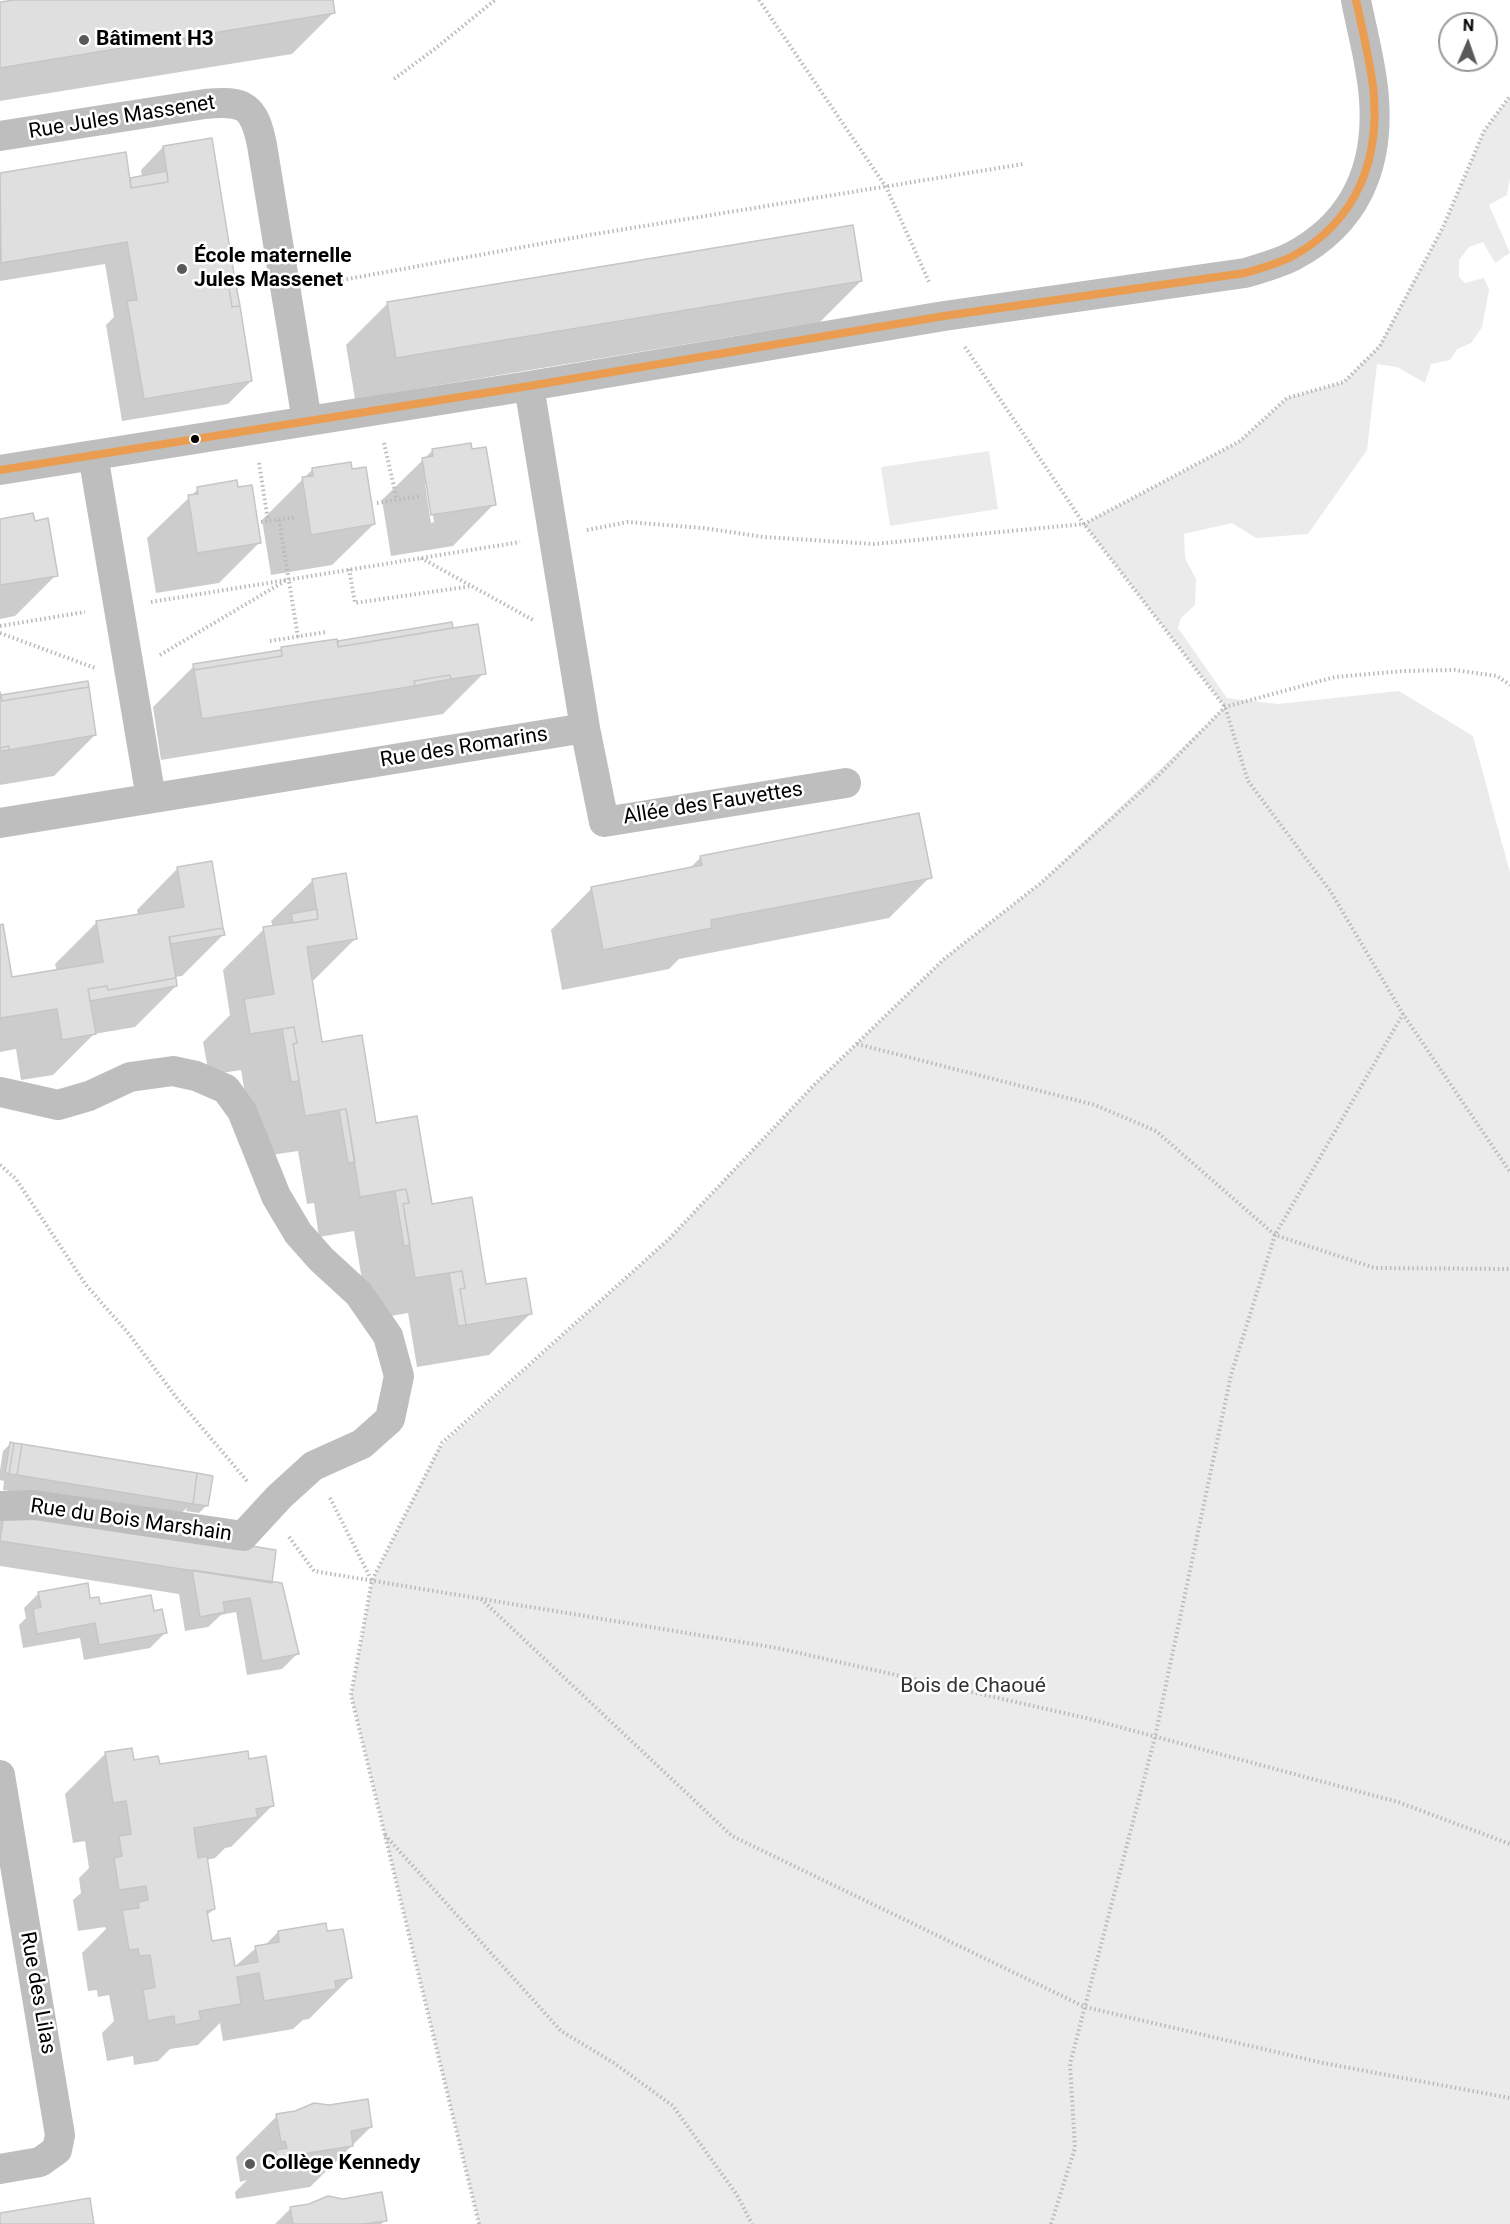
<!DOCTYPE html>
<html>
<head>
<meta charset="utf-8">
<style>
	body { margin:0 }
	#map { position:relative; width:1510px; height:2224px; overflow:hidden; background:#fff; font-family:Roboto,sans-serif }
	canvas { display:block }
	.north { position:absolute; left:1438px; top:12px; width:60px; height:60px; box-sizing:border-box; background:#fff; border:2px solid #999; border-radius:50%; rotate:2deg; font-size:16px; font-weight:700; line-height:24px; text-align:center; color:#000 }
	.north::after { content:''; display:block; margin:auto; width:21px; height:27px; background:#595959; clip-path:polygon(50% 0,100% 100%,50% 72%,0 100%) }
</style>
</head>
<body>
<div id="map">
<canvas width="1510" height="2224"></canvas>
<div class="north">N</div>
</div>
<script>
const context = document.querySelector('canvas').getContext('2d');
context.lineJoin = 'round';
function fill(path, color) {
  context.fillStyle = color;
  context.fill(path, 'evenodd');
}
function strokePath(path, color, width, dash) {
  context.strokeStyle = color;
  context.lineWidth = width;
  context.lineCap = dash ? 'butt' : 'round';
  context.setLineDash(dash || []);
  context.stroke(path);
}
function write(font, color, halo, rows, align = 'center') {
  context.font = font + ' Roboto,sans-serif';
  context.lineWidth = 5;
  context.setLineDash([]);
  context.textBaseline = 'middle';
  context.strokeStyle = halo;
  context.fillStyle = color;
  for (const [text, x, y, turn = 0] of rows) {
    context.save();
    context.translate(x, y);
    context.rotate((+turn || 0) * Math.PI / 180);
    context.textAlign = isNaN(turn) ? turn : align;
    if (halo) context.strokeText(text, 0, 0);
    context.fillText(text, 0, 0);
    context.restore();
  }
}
const green = new Path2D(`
	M1510 96V178L1507 195 1489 205 1510 253 1495 263 1483 242 1469 247 1459 260V277L1465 283 1484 278 1489 290 1482 327 1471 343 1457 349 1450 360 1431 364 1425 383 1397 367 1377 364 1367 450 1308 534 1256 538 1232 523 1184 534 1185 558 1196 579 1195 605 1181 618 1178 628 1227 698 1278 704 1399 691 1473 736 1510 873V2224H479L351 1695 372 1580 439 1448 669 1239 814 1085 944 959 1042 882 1225 707 1084 524 1240 441 1287 398 1344 382 1379 346 1443 227 1484 131Z
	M989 451 998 509 890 526 881 467Z`);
const shadow = new Path2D(`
	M23 0H331L333 13 292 54 0 101V4Z
	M163 147 251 381 228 404 122 421 106 325 114 317 105 264 0 281V174L124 154 129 180 142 177 141 170Z
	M861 281 820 322 355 399 346 345 387 304Z
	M433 450 494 504 453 546 391 556 382 500ZM425 484H428L434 522 431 523Z
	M312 470 351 471 374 524 332 565 271 575 262 520Z
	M198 489 260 542 219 583 156 593 147 538Z
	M0 520 56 575 15 616 0 619Z
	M451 624 452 630 484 673 443 714 161 760 153 707 194 666 279 652 282 649 337 642Z
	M87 683 95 735 54 776 0 785V697Z
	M701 857 930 877 889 918 679 959 669 969 562 990 551 930 592 888 689 869Z
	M178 868 223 935 182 976 174 977 176 986 135 1027 94 1034 53 1075 21 1080 16 1049 0 1052V926L11 979 57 971 55 964 96 923 138 916 137 910Z
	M313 880 355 939 314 980H310L321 1044 485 1286 530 1314 489 1355 417 1367 408 1313 374 1319 363 1286 354 1231 319 1237 314 1203 307 1204 298 1151 264 1156 250 1123 241 1070 209 1075 203 1042 230 1015 223 970 264 929 273 927 271 921Z
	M10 1444 207 1505 199 1513 186 1511 187 1508 176 1518 3 1490 4 1481 0 1480V1470L3 1451Z
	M0 1513 270 1583 297 1654 282 1669 247 1675 236 1612 221 1615 208 1627 185 1631 179 1594 0 1566Z
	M39 1593 89 1600 99 1605 153 1612 165 1633 150 1648 84 1660 80 1638 23 1648 19 1625 26 1618 24 1608Z
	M106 1753 133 1761 159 1766 248 1761 272 1806 231 1847 225 1848 215 1858 206 1860 214 1909 206 1916 211 1943 233 1968 256 1948 264 1946 278 1932 326 1933 350 1978 309 2019 303 2020 293 2029 223 2041 220 2023 198 2045 170 2049 158 2061 134 2065 133 2056 107 2061 102 2033 114 2021 109 1995 98 1997 97 1990 88 1991 82 1953 106 1929 105 1927 78 1931 73 1900 81 1893 79 1878 89 1868 85 1841 73 1843 65 1794Z
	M277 2116 371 2127 310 2187 236 2199 235 2192 247 2180 240 2182 236 2157Z
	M291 2208 385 2220 381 2224H275Z`);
const building = new Path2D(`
	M14 0H333L335 13 0 68V2Z
	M212 138 234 274 227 275 232 307 240 306 252 381 144 399 127 301 137 300 127 242 1 263 0 173 126 152 131 188 168 182 163 146Z
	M167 171 168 182 131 188 130 178Z
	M853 225 862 281 396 358 387 302Z
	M234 274 240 306 232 307 227 275Z
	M471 443 472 449 486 447 496 505 431 515 422 458 433 456 432 449Z
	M351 462 352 469 366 467 375 524 311 535 302 477 313 476 312 468Z
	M237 480 238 487 252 485 261 543 197 553 188 495 198 494 197 487Z
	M33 513 35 521 48 518 58 576 0 585V519Z
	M452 622 453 628 338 647V641Z
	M478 624 486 674 451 679 450 675 414 681 415 686 202 719 194 670 282 656 281 647 337 639 338 647Z
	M281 650 282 656 194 670 193 664Z
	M450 675 451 679 415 686 414 681Z
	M88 681 89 687 2 701 1 695Z
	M89 687 96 735 9 750V746L0 748V692L2 701Z
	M9 746V750L0 751V748Z
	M919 813 932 878 711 920 712 928 603 950 591 887 702 865 700 856Z
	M212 861 223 928 169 937 176 978 108 990 107 986 88 989 96 1034 62 1040 57 1009 0 1018V925L3 924 12 977 103 962 96 921 184 907 177 867Z
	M346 873 357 939 307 947 322 1042 362 1035 376 1123 417 1116 432 1204 472 1197 486 1284 526 1278 532 1314 466 1325 460 1289 465 1288 462 1271 415 1278 403 1204 409 1203 406 1189 360 1197 346 1109 305 1116 293 1044 297 1043 294 1027 250 1034 244 999 274 994 263 927 318 919 312 879Z
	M317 909 318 919 293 923 291 914Z
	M223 928 225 935 171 944 169 937Z
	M176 978 177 986 90 1001 88 989 107 986 108 990Z
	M294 1027 297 1043 293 1044 299 1081 291 1082 282 1029Z
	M346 1109 355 1162 348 1163 339 1110Z
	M406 1189 409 1203 403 1204 410 1245 404 1246 395 1191Z
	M462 1271 465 1288 460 1289 466 1325 458 1326 449 1273Z
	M10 1442 14 1443 9 1474 5 1473Z
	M14 1443 22 1444 17 1475 9 1474Z
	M22 1444 197 1473 193 1504 17 1475Z
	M197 1473 213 1476 208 1506 193 1504Z
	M5 1506 276 1550 272 1583 0 1541Z
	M192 1570 282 1583 299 1654 262 1661 250 1598 223 1602 225 1612 200 1617Z
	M88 1583 90 1598 99 1597 100 1604 151 1595 154 1611 162 1609 167 1633 99 1645 95 1623 37 1634 33 1609 41 1607 38 1592Z
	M132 1748 134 1760 158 1756 160 1764 248 1751 249 1759 266 1756 274 1806 256 1809 258 1817 194 1828 198 1858 207 1856 215 1909 207 1911 212 1941 230 1938 235 1966 258 1962 255 1946 279 1942 278 1931 326 1923 327 1931 343 1929 352 1978 335 1981 336 1989 264 2001 259 1973 237 1977 241 2004 199 2011 201 2020 175 2025 174 2016 148 2021 143 1990 155 1987 150 1955 139 1956 138 1949 129 1950 122 1910 139 1908 138 1902 148 1900 146 1886 119 1890 114 1858 122 1856 119 1836 131 1834 126 1801 113 1803 105 1752Z
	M368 2099 372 2127 351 2131 353 2146 277 2158 276 2150 287 2148 285 2141 281 2142 276 2114 295 2111 314 2103 329 2105Z
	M382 2192 387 2221 364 2224H293L290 2207 309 2204 328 2196 343 2199Z
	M90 2198 94 2224H0V2213Z`);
const path = new Path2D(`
	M759 0 886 187 930 284
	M394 79 436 48 495 0
	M320 284 589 235 1023 164
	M965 347 1084 524 1225 707 1248 781 1331 892 1403 1014 1510 1172
	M384 443 397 500
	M259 463 268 521
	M377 503 420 496
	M279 520 298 637
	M261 522 297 517
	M587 530 628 522 703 528 764 537 874 544 1084 524 1240 441 1287 398 1344 382 1380 346 1443 227 1484 131 1510 96
	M421 558 533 620
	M349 569 355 603 472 586
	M151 602 520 542
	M0 626 85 612
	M0 633 95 668
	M270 641 326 632
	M160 655 285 581
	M857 1044 1095 1105 1156 1131 1275 1235 1403 1014
	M0 1165 16 1179 86 1285 129 1334 176 1397 247 1481
	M330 1498 371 1579
	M289 1537 314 1571 777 1648 1086 1718 1398 1802 1510 1844
	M481 1599 732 1836 1085 2007 1323 2063 1510 2098
	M385 1835 561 2031 614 2063 673 2106 737 2195 752 2224
	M479 2224 351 1695 372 1580 442 1443 669 1239 814 1085 944 959 1042 882 1155 779 1225 707 1335 677 1403 671 1455 670 1497 676 1510 685
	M1051 2224 1075 2148 1070 2064 1155 1737 1231 1375 1275 1235 1375 1268 1510 1269`);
const street = new Path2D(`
	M0 136 205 104C245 100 254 106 262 145L307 421
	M93 455 151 798
	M0 470 529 386 944 316 1245 273C1261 268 1278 264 1293 256 1355 223 1379 168 1374 99 1372 66 1362 32 1356 0
	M585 728 604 822 846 783
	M0 823 585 728 529 386
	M0 1092 58 1105 89 1096 130 1077 173 1071 196 1076 226 1089 242 1111 276 1196 298 1233 321 1259 359 1294 388 1336 399 1376 390 1419 362 1444 313 1466 279 1497 243 1536 35 1505 0 1506
	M0 1775 60 2135 57 2150 40 2162 0 2169`);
const bus1 = new Path2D(`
	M0 470 529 386 944 316 1245 273C1261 268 1278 264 1293 256 1358 220 1381 158 1373 86 1369 57 1362 28 1356 0`);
const markers = [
	[84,40,6,"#595959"],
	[182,269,6,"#595959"],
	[195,439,5,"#000"],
	[250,2164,6,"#595959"]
];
const poiNames = [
	["Bâtiment H3",96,40],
	["École maternelle",194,257],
	["Jules Massenet",194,281],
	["Collège Kennedy",262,2164]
];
const streetNames = [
	["Rue Jules Massenet",122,118,-9],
	["Rue des Romarins",464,748,-9],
	["Allée des Fauvettes",713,804,-9],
	["Rue du Bois Marshain",131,1521,8],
	["Rue des Lilas",37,1993,80]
];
const parkNames = [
	["Bois de Chaoué",973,1687]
];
fill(green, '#ebebeb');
fill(shadow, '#0003');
fill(building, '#dfdfdf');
strokePath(building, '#c6c6c6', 1.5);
strokePath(path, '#b9b9b9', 4, [1.5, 3]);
strokePath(street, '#bebebe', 30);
strokePath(bus1, '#ea9d50', 8);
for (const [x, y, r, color] of markers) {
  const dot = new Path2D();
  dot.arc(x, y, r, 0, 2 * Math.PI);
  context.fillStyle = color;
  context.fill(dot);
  strokePath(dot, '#fff', 2);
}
write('bold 21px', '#000', '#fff', poiNames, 'left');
write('21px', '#000', '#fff', streetNames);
write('21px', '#323232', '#fff', parkNames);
</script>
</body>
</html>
